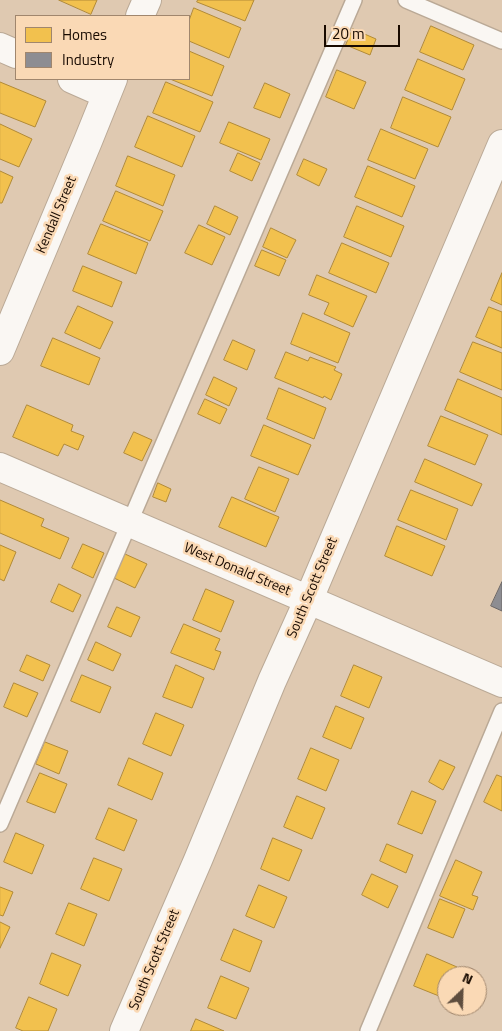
<!DOCTYPE html>
<html>
<head>
<meta charset="utf-8">
<style>
	body { margin:0 }
	#map { position:relative; width:502px; height:1031px; overflow:hidden; background:#dfc9b1; font-family:"Titillium Web",sans-serif }
	canvas { display:block }
	.legend { position:absolute; left:15px; top:15px; width:175px; height:65px; box-sizing:border-box; background:#fad9b5; border:1px solid #a0866d; margin:0; padding:6px 9px; list-style:none; font-size:15px; color:#180a00 }
	.legend li { display:flex; align-items:center; gap:10px; height:25px }
	.legend b { width:25px; border:1px solid #a0866d }
	.north { position:absolute; left:437px; top:966px; width:50px; height:50px; box-sizing:border-box; background:#fad9b5; border:1px solid #a0866d; border-radius:50%; rotate:24deg; font-size:14px; font-weight:700; line-height:20px; text-align:center; color:#180a00 }
	.north::after { content:''; display:block; margin:auto; width:18px; height:22px; background:#5e4d3e; clip-path:polygon(50% 0,100% 100%,50% 72%,0 100%) }
	.scale { position:absolute; left:324px; top:25px; width:76px; height:22px; box-sizing:border-box; border:2px solid #180a00; border-top:0; padding-left:6px; font-size:15px; line-height:18px; white-space:nowrap; color:#180a00; -webkit-text-stroke:4px #fad9b5; paint-order:stroke }
</style>
</head>
<body>
<div id="map">
<canvas width="502" height="1031"></canvas>
<ul class="legend">
<li><b style="height:14px;background:#f2c14e"></b>Homes</li>
<li><b style="height:14px;background:#8d8d92"></b>Industry</li>
</ul>
<div class="north">N</div>
<div class="scale">20 m</div>
</div>
<script>
const context = document.querySelector('canvas').getContext('2d');
context.lineJoin = 'round';
function fill(path, color) {
  context.fillStyle = color;
  context.fill(path, 'evenodd');
}
function strokePath(path, color, width, dash) {
  context.strokeStyle = color;
  context.lineWidth = width;
  context.lineCap = dash ? 'butt' : 'round';
  context.setLineDash(dash || []);
  context.stroke(path);
}
function write(font, color, halo, rows, align = 'center') {
  context.font = font + ' "Titillium Web",sans-serif';
  context.lineWidth = 5;
  context.setLineDash([]);
  context.textBaseline = 'middle';
  context.strokeStyle = halo;
  context.fillStyle = color;
  for (const [text, x, y, turn = 0] of rows) {
    context.save();
    context.translate(x, y);
    context.rotate((+turn || 0) * Math.PI / 180);
    context.textAlign = isNaN(turn) ? turn : align;
    if (halo) context.strokeText(text, 0, 0);
    context.fillText(text, 0, 0);
    context.restore();
  }
}
const homes = new Path2D(`
	M59 0H97L91 14Z
	M198 0H254L245 21 197 2Z
	M194 8 241 28 229 58 189 41V21Z
	M431 26 474 45 463 70 420 52Z
	M353 29 376 39 370 55 346 45Z
	M189 51 224 66 212 96 170 79H189Z
	M418 59 465 79 452 110 405 90Z
	M337 70 366 82 354 109 326 97Z
	M0 82 46 101 35 127 0 113Z
	M166 82 213 102 200 132 153 113Z
	M265 83 290 94 280 118 254 108Z
	M403 97 451 117 438 147 391 128Z
	M148 116 195 136 182 167 135 147Z
	M229 122 270 139 261 160 220 143Z
	M0 124 32 139 19 167 0 159Z
	M381 129 428 149 415 179 368 160Z
	M238 153 260 163 252 181 230 171Z
	M128 156 175 175 163 206 116 186Z
	M304 159 327 169 319 186 297 175Z
	M368 166 415 186 402 217 355 197Z
	M0 171 13 177 2 203H0Z
	M116 191 163 211 150 241 103 221Z
	M215 206 238 217 230 235 207 224Z
	M357 206 404 226 391 257 344 237Z
	M101 224 148 243 136 274 88 254Z
	M199 225 225 237 212 265 185 253Z
	M271 228 296 240 287 258 263 247Z
	M342 243 389 263 376 293 329 273Z
	M262 250 286 260 279 276 255 266Z
	M83 266 122 282 112 307 73 291Z
	M502 273V305L491 300Z
	M317 275 367 296 353 327 324 314 329 303 309 295Z
	M78 306 113 322 100 349 65 333Z
	M489 307 502 312V348L476 337Z
	M303 313 350 333 338 363 291 344Z
	M53 338 100 358 89 385 41 366Z
	M233 340 255 350 247 370 224 360Z
	M473 342 502 353V390L460 372Z
	M286 352 308 361 310 357 336 367 334 370 342 374 331 400 324 396 323 398 275 378Z
	M214 377 237 388 229 406 206 395Z
	M458 379 502 398V435L445 410Z
	M279 388 326 408 314 439 267 419Z
	M205 399 227 409 220 424 198 414Z
	M27 405 73 425 71 431 84 436 78 450 64 444 58 456 13 437Z
	M441 416 488 435 475 465 428 446Z
	M264 425 311 445 298 475 251 456Z
	M134 432 152 440 142 461 124 453Z
	M425 459 482 484 472 506 415 482Z
	M259 467 289 479 275 512 245 499Z
	M158 483 171 489 166 502 153 497Z
	M411 490 458 509 446 540 398 520Z
	M232 497 279 517 266 547 219 527Z
	M0 500 44 519 41 526 69 538 60 559 0 533Z
	M397 526 445 546 432 576 385 556Z
	M83 544 104 553 93 578 72 568Z
	M0 545 16 552 4 581 0 579Z
	M125 554 147 564 135 588 114 578Z
	M59 584 81 595 73 612 51 602Z
	M206 589 234 601 221 632 193 620Z
	M117 607 140 617 131 637 108 627Z
	M184 624 220 639 215 650 221 652 214 670 171 653Z
	M96 642 121 654 113 671 88 660Z
	M27 655 50 665 43 681 20 671Z
	M176 665 204 678 192 708 163 697Z
	M354 665 382 677 369 708 341 696Z
	M82 675 111 687 100 713 71 701Z
	M14 683 38 693 27 717 4 707Z
	M336 706 364 718 351 749 323 737Z
	M156 713 184 725 171 756 143 744Z
	M45 742 68 751 59 774 36 764Z
	M311 748 339 760 326 791 298 779Z
	M129 758 163 773 152 800 118 785Z
	M440 760 455 767 443 790 429 782Z
	M40 773 67 784 55 813 27 802Z
	M497 775 502 777V811L484 802Z
	M412 791 436 801 422 834 398 824Z
	M297 796 325 808 312 839 284 827Z
	M109 808 137 820 124 851 96 839Z
	M16 833 44 845 32 874 4 862Z
	M273 838 302 850 289 881 261 869Z
	M387 844 413 855 406 873 380 861Z
	M94 858 122 869 109 901 81 889Z
	M456 860 482 872 472 895 478 897 473 910 440 896Z
	M372 874 398 886 388 908 362 895Z
	M259 885 287 897 274 928 246 916Z
	M0 887 13 892 3 916 0 915Z
	M440 899 465 909 453 938 428 928Z
	M69 903 97 914 84 946 56 934Z
	M0 922 10 927 0 948Z
	M234 929 262 941 250 972 221 960Z
	M52 953 81 965 68 996 40 984Z
	M427 954 457 967 453 976H447V991L444 998 414 986Z
	M221 976 249 988 236 1019 208 1008Z
	M29 997 57 1009 48 1031H23L16 1028Z
	M196 1019 224 1031H191Z`);
const industry = new Path2D(`
	M502 582V611L491 606Z`);
const service = new Path2D(`
	M406 0 502 41
	M0 824 354 0
	M368 1031 502 711`);
const minor = new Path2D(`
	M140 16 147 0
	M0 47 16 54
	M72 79 106 94
	M0 351 88 141 113 79
	M0 467 502 683
	M124 1031 198 860 272 681 308 601 502 144`);
const streetNames = [
	["Kendall Street",57,215,-67],
	["West Donald Street",237,570,23],
	["South Scott Street",313,588,-67],
	["South Scott Street",155,960,-67]
];
fill(homes, '#f2c14e');
strokePath(homes, '#b18a37', 1);
fill(industry, '#8d8d92');
strokePath(industry, '#6a6666', 1);
strokePath(service, '#baa996', 18);
strokePath(minor, '#baa996', 30);
strokePath(service, '#faf7f3', 15);
strokePath(minor, '#faf7f3', 28);
write('14px', '#180a00', '#fad9b5', streetNames);
</script>
</body>
</html>
